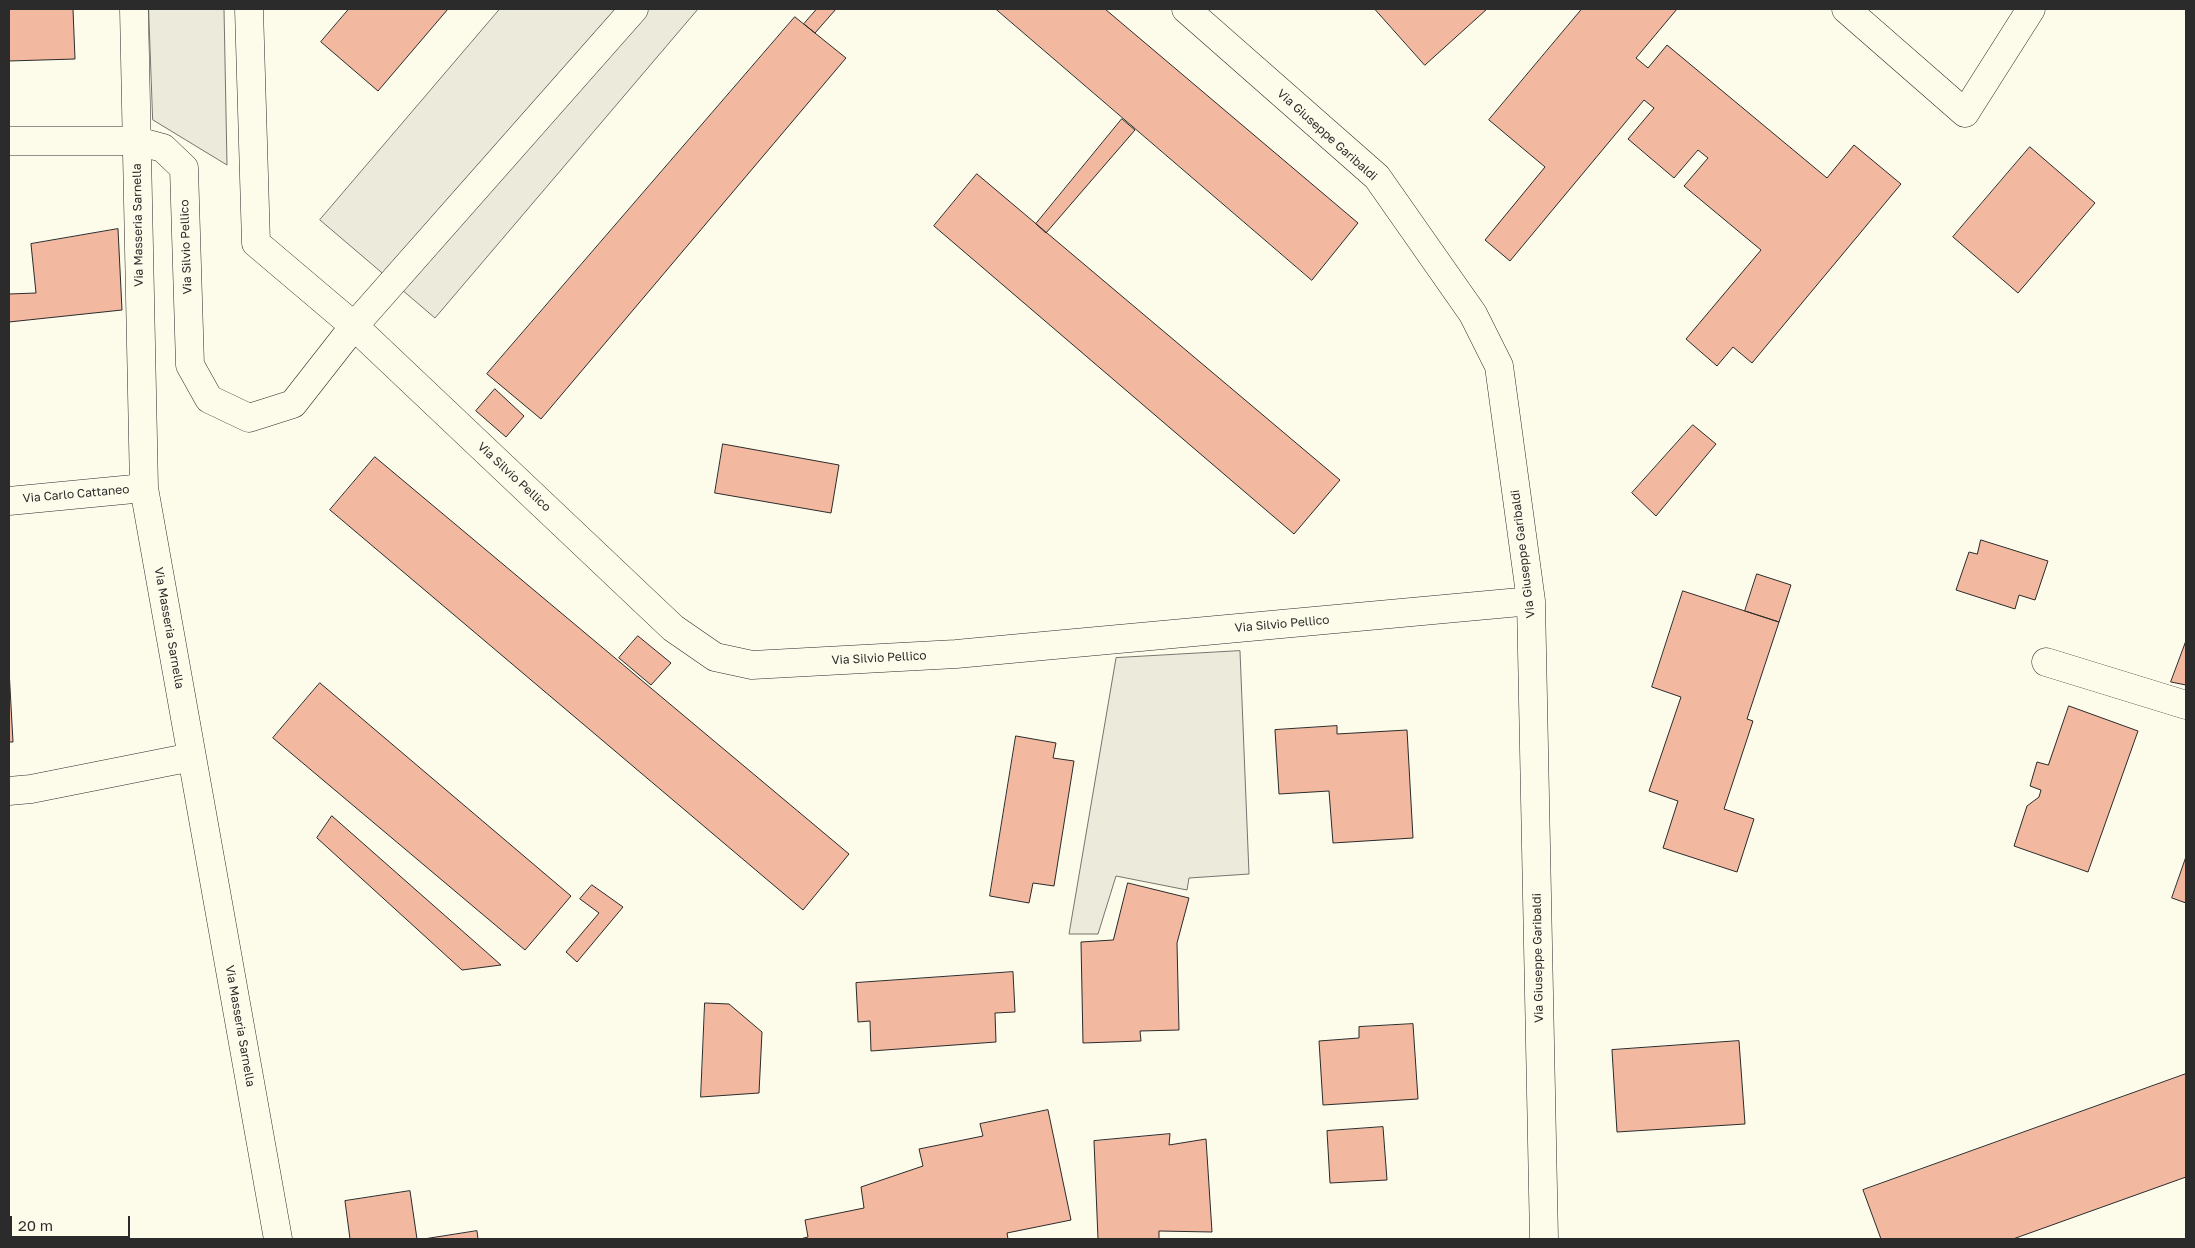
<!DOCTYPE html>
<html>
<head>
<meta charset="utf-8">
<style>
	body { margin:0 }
	#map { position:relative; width:2195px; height:1248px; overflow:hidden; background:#fdfbea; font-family:"Golos Text",sans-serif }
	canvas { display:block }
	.frame { position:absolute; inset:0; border:10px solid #2b2b2b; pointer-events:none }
	.scale { position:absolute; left:10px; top:1216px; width:120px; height:22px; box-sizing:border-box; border:2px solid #2b2b2b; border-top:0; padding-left:6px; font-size:15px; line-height:18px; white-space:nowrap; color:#2b2b2b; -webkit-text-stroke:4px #fdfbea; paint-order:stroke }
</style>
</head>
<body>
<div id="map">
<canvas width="2195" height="1248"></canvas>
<div class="frame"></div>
<div class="scale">20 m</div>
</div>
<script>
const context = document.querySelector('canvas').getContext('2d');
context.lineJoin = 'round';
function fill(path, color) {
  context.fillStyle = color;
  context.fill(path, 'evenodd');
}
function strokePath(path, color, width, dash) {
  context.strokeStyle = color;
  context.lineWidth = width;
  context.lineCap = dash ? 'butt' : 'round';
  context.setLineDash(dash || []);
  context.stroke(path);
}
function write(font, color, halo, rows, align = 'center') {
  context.font = font + ' "Golos Text",sans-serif';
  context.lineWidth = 4;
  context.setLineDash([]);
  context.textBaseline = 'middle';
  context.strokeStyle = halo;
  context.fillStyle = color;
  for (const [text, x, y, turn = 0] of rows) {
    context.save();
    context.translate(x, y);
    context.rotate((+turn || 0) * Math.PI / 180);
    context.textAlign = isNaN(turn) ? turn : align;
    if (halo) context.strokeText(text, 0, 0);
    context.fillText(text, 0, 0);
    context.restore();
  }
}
const green = new Path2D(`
	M149 9H224L227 165 153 120Z
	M1240 651 1249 874 1189 878 1187 890 1116 876 1098 934H1069L1116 658Z`);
const parking = new Path2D(`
	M500 9H698L435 318 320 220Z`);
const building = new Path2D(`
	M9 9H73L75 59 9 61Z
	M349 9H448L378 91 321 42Z
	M817 9H836L815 33 804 24Z
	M996 9H1105L1358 223 1312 280Z
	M1375 9H1487L1425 65Z
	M1582 9H1677L1636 58 1648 68 1667 45 1827 178 1854 145 1901 184 1752 363 1733 347 1717 366 1686 339 1761 250 1684 186 1708 158 1698 150 1674 178 1628 139 1654 108 1644 100 1510 261 1485 240 1545 167 1489 120Z
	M795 17 846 58 541 419 487 374Z
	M1122 119 1135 130 1046 233 1036 224Z
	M2030 147 2095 203 2018 293 1953 237Z
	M977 174 1340 480 1294 534 934 226Z
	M118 229 122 310 9 322V294L36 293 31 244Z
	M495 389 524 416 506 437 476 411Z
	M1693 425 1716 444 1656 516 1632 493Z
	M723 444 839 465 831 513 715 493Z
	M375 457 849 854 803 910 330 510Z
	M1981 540 2048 561 2035 600 2019 595 2015 609 1956 590 1969 552 1977 554Z
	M1757 574 1791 585 1779 622 1745 611Z
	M1683 591 1779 622 1747 719 1753 721 1724 809 1754 819 1737 872 1663 848 1678 801 1649 791 1681 697 1652 687Z
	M638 636 671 663 651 685 619 658Z
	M2186 641V685L2171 682Z
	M9 669 13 742H9Z
	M320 683 571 896 525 950 273 738Z
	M2069 706 2138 731 2088 872 2014 846 2027 806 2039 797 2041 790 2030 786 2037 762 2048 765Z
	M1337 726V734L1407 730 1413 838 1333 843 1329 791 1279 794 1275 730Z
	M1016 736 1056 743 1053 758 1074 761 1054 886 1033 883 1029 903 990 896Z
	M332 816 501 965 462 970 317 838Z
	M2186 857V903L2172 898Z
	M1128 883 1189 898 1177 943 1179 1030 1140 1031 1141 1041 1083 1043 1081 942 1113 940Z
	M592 885 623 907 577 962 566 952 599 913 580 899Z
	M1013 972 1015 1012 995 1013 996 1042 871 1051 870 1021 858 1022 856 983Z
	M705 1003 729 1004 762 1032 759 1093 701 1097Z
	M1413 1024 1418 1099 1323 1105 1319 1041 1359 1038V1027Z
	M1739 1041 1745 1124 1617 1132 1612 1050Z
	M2186 1074V1177L2013 1239H1881L1863 1190Z
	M1048 1110 1071 1220 1007 1233 1008 1239H800L808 1237 805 1220 864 1208 861 1187 923 1166 919 1149 983 1136 980 1124Z
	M1383 1127 1387 1180 1330 1183 1327 1131Z
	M1170 1134 1169 1145 1206 1139 1212 1232 1159 1231V1239H1098L1094 1141Z
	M410 1191 417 1239H350L345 1201Z
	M477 1231 478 1239H424Z`);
const minor = new Path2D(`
	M134 9 144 488 278 1239
	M249 9 256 243 354 326 673 628 715 657 752 665 956 654 1531 601
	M1186 9 1377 177 1473 314 1499 366 1531 601 1544 1239
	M1846 9 1965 113 2031 9
	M9 141H137L163 148 184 168 190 365 209 399 249 418 293 404 354 326 634 9
	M9 501 144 488
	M2046 662 2186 705
	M9 791 31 789 192 757`);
const streetNames = [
	["Via Giuseppe Garibaldi",1327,135,42],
	["Via Masseria Sarnella",138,225,-91],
	["Via Silvio Pellico",186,247,-92],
	["Via Silvio Pellico",514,477,43],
	["Via Carlo Cattaneo",76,494,-5],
	["Via Giuseppe Garibaldi",1523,554,-97],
	["Via Silvio Pellico",1282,624,-5],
	["Via Masseria Sarnella",169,628,80],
	["Via Silvio Pellico",879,658,-3],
	["Via Giuseppe Garibaldi",1538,958,-91],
	["Via Masseria Sarnella",240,1026,80]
];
fill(green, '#ecebdb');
strokePath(green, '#74746e', 1);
fill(parking, '#eceadb');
strokePath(parking, '#74746e', 1);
fill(building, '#f2b8a0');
strokePath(building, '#2b2b2b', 1);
strokePath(minor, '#2b2b2b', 29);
strokePath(minor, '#fdfbea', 28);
write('12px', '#2b2b2b', '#fdfbea', streetNames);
</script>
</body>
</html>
